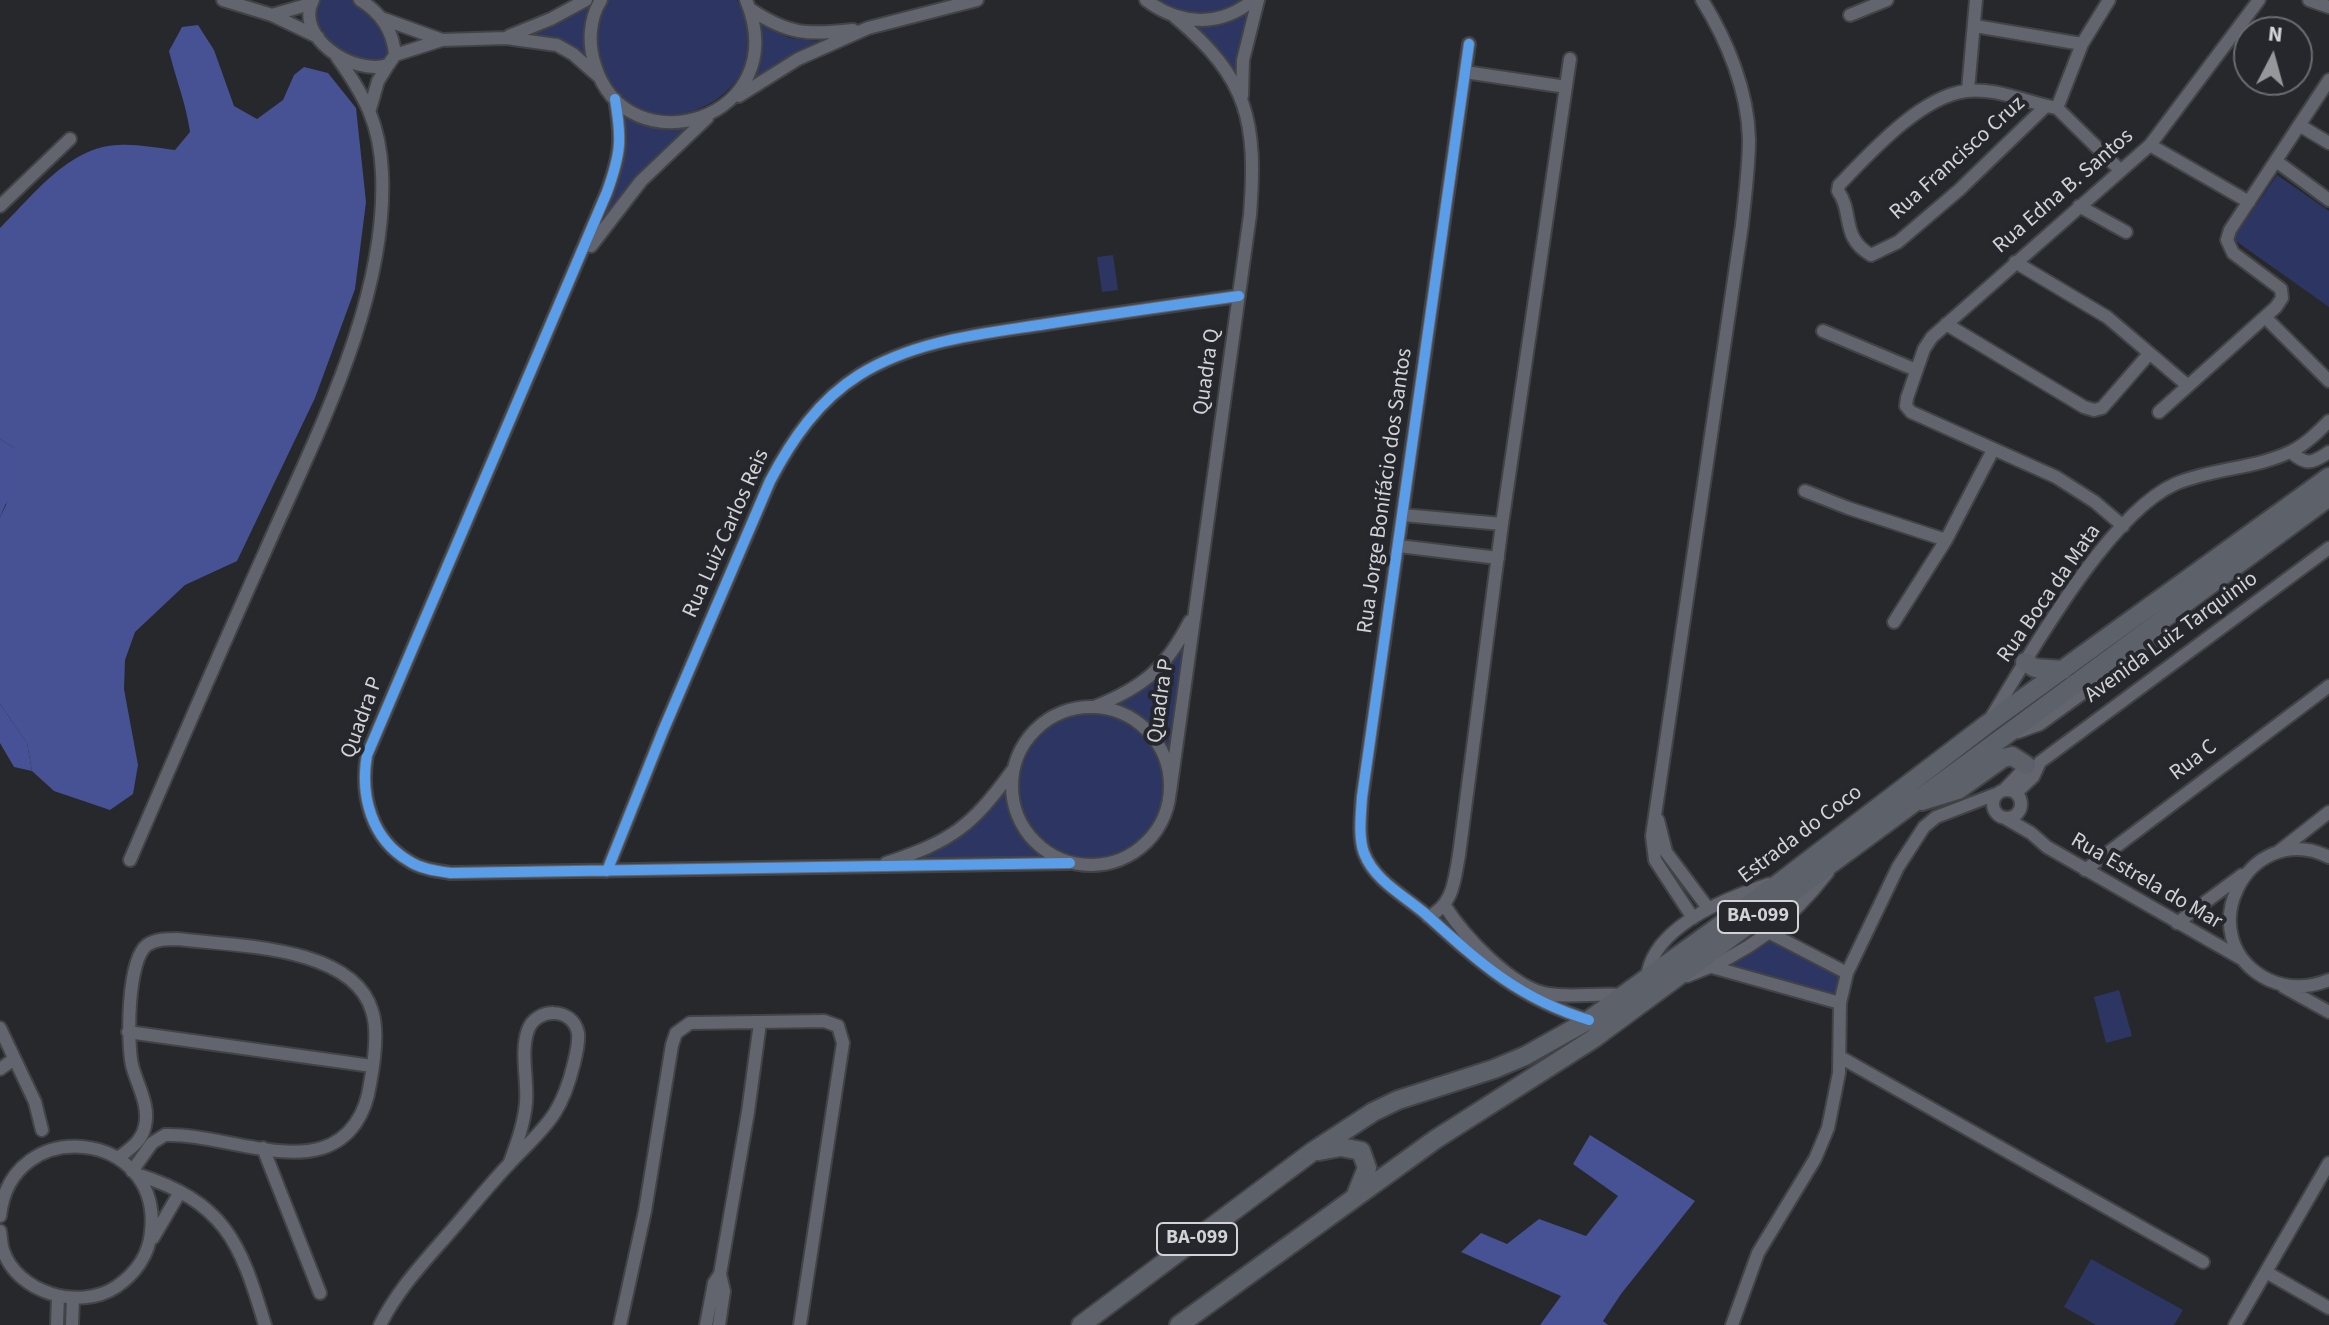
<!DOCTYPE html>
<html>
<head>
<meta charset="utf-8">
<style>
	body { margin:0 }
	#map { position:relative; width:2329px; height:1325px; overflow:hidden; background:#26282b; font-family:"Source Sans 3",sans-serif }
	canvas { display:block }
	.north { position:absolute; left:2233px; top:16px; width:80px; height:80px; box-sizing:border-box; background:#25272c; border:2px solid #6a6c70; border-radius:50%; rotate:6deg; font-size:22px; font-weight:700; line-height:32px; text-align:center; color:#d1d3d6 }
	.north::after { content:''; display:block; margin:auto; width:28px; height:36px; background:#95979a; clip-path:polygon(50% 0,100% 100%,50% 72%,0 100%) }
</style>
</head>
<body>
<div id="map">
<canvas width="2329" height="1325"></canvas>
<div class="north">N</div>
</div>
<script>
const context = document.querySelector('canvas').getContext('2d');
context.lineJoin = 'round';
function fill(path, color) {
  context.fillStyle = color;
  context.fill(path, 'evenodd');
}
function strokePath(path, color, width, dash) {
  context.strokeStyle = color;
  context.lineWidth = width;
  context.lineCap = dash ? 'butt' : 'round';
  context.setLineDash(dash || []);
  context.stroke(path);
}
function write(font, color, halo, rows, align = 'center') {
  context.font = font + ' "Source Sans 3",sans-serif';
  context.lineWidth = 8;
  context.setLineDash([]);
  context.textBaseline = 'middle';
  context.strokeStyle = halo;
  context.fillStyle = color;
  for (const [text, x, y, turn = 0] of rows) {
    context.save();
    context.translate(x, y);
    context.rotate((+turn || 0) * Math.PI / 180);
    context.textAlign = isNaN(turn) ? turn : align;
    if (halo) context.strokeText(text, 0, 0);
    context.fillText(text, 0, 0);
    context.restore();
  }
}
const green = new Path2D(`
	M320 0C329 0 343 0 353 0 373 6 395 39 386 59L370 64C346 54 303 33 320 0Z
	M596 0 589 57 566 41 532 33Z
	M608 0H737C795 92 639 169 601 65 594 43 596 20 608 0Z
	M1158 0H1242C1215 18 1185 17 1158 0Z
	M1248 12 1238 48 1236 81 1193 26 1225 23Z
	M758 22 789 38 823 42 751 80 759 54Z
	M624 111 655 126 687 128 643 171 599 229C614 190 631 154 624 111Z
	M2277 175 2329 211V307L2233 239Z
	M1113 255 1118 290 1102 292 1097 257Z
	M1184 646 1169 755C1157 730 1139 715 1113 706 1143 692 1165 674 1184 646Z
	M1019 786a72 72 0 1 1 144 0a72 72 0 1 1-144 0Z
	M1007 788C1008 818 1023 843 1050 860L914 862C951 845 985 822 1007 788Z
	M1770 941 1842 976 1836 999 1732 969V962Z
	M2119 990 2132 1036 2106 1043 2094 997Z
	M2091 1259 2183 1310 2174 1325H2096L2064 1307Z`);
const forest = new Path2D(`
	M198 25 214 50 234 106 257 119 283 100 294 75 304 67 328 73 356 108 366 202 355 289 315 398 237 561 185 585 135 632 125 660 124 689 138 765 133 794 110 810 54 791 32 771 27 743 0 704V517L6 505 14 448 0 439V228C33 196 69 146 119 145 137 144 157 148 175 150L190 132C186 103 176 80 169 51L182 27Z
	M1590 1135 1695 1201 1621 1294 1603 1321 1608 1325H1540L1561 1296 1461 1252 1481 1233 1507 1244 1539 1219 1586 1236 1618 1196 1573 1164Z`);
const water = new Path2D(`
	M0 439 14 448 17 478 0 517Z
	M0 704 27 743 32 771 14 767 0 743Z`);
const minor = new Path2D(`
	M223 0 272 15 318 37
	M313 0C294 36 352 76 388 65L395 55C393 30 381 13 360 0
	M601 0C589 19 588 44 595 65 627 170 796 120 746 0
	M1146 0C1179 25 1220 28 1253 0
	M2309 0 2329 7
	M750 9C789 35 807 35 853 30
	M272 15 310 4
	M1850 15 1887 0
	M381 18 442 40
	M1975 26 2082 44
	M509 36 551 19 586 0
	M1469 44 1362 797C1361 815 1358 836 1364 853 1375 882 1407 897 1429 917 1481 964 1520 999 1589 1020
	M395 55 442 40 506 38 557 45 573 54 598 76
	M1465 72 1566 87
	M1968 90 1976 0
	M739 96 798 59 868 28 977 0
	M1242 96 1243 60 1258 0
	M615 99C622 140 621 153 607 192L367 755C360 795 371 839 409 861 421 869 437 871 451 873L1070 863
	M2046 106 1959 190 1898 242 1871 255C1840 237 1854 213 1838 191L1839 185C1870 153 1920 97 1966 91 1995 87 2028 103 2057 108
	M2057 108 2082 44 2109 0
	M2057 108 2120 170
	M370 109 378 81 388 65
	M2299 125 2329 143
	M2150 145 2249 202
	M2276 161 2329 200
	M0 206 70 139
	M2079 206 2126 232
	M591 246 641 181 707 118
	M2015 262 2107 317 2187 385
	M2265 317 2329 381
	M1946 324 2084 407 2094 410 2102 408 2149 354
	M1823 331 1916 370
	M2159 412 2276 307 2282 298 2281 289 2233 253 2227 240 2230 230 2329 80
	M2291 452C2306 466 2313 463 2329 452
	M1805 491 1848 508 1946 540
	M1403 515 1502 524
	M2123 526 2095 502 2056 477 1911 412 1906 406 1907 398 1924 349 1932 337 2150 145 2259 0
	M1399 546 1498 558
	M1894 622 1946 540 1993 450
	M1094 707C1144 687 1166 668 1190 621
	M1012 786a79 79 0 1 1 158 0a79 79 0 1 1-158 0Z
	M1992 716C2030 654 2108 514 2175 484 2212 468 2256 469 2292 451 2306 444 2318 432 2329 421
	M2018 732 2040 724 2162 636
	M1993 804a14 14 0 1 1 28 0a14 14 0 1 1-28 0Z
	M2004 790 2029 764
	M1170 792 1250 215C1257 122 1249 79 1175 17
	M2016 793 2033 777 2040 762 2329 548
	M2005 818 2031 833 2047 847 2242 959
	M1658 820 1666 852 1708 908
	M2278 852 2329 812
	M2329 857C2247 817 2187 940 2269 980 2289 989 2309 988 2329 980
	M130 860C174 758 218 656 264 554 314 439 388 301 382 173 380 124 365 96 337 57
	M886 863C952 841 971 827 1012 771
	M2085 870 2329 686
	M607 871 663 731 770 481C792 439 819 400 859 375 915 340 982 334 1046 324 1110 314 1174 305 1239 296
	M1445 906C1463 935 1512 988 1548 994 1572 998 1598 993 1623 995
	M1428 917C1454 904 1454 881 1459 855L1502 524 1570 59
	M1693 918 1655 860 1652 836 1742 225C1745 196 1749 167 1749 139 1748 91 1727 40 1702 0
	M2177 923 2242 875
	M1770 933 1847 973
	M1712 967 1840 1003
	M1687 976C1746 955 1790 922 1828 872
	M1647 978C1652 927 1726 898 1769 884
	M2284 987 2329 1012
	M0 1028 35 1102 42 1130
	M128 1032 372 1066
	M1840 1057 2203 1262
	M0 1069 14 1059
	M263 1148 320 1293
	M118 1158C130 1149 142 1141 145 1126 150 1105 137 1085 132 1065 127 1042 127 960 147 945 156 939 167 939 177 939 233 946 353 945 372 1011 379 1032 374 1063 370 1084 366 1113 351 1139 322 1148 277 1162 212 1133 165 1135L152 1143 132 1171
	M136 1174C225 1202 240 1241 265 1325
	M0 1216C11 1113 163 1130 151 1232 149 1255 135 1274 116 1287 79 1311 17 1293 3 1250 1 1244 1 1237 0 1231
	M153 1238 180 1192
	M2266 1272 2329 1308
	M57 1325 58 1296
	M72 1325 73 1298
	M380 1325C398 1289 424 1262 450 1232 470 1209 489 1185 510 1163 545 1126 561 1117 574 1063 576 1055 579 1041 578 1033 573 1007 536 1007 528 1030 520 1052 528 1080 526 1103 524 1124 517 1143 510 1162
	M620 1325 645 1211 672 1045 676 1033 690 1023 824 1021 838 1026 843 1043 800 1325
	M706 1325 714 1283 720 1274 748 1112 760 1023
	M719 1325 724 1291 720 1274
	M1732 1325 1758 1253 1815 1159 1828 1128 1839 1073 1840 1003 1847 973 1898 867 1924 827 1936 817 1996 794
	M2235 1325 2329 1163`);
const highway = new Path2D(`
	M2025 662 2035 668 2063 670
	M1922 801 1958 790 2003 758 2012 756 2026 765
	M1319 1151 1341 1147 1361 1151 1367 1168 1356 1195
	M1081 1325 1312 1152 1373 1112 1398 1100 1494 1069 1525 1056 1589 1020 1783 880 1986 725 2329 477
	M1179 1325 1436 1139 1593 1039 2329 497`);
const cycleway = new Path2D(`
	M1469 44 1362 797C1361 815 1358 836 1364 853 1375 882 1407 897 1429 917 1481 964 1520 999 1589 1020
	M615 99C622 140 621 153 607 192L367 755C360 795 371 839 409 861 421 869 437 871 451 873L1070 863
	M607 871 663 731 770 481C792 439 819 400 859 375 915 340 982 334 1046 324 1110 314 1174 305 1239 296`);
const shields = [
	[1758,917,80],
	[1197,1239,80]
];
const shieldNames = [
	["BA-099",1758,917],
	["BA-099",1197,1239]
];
const streetNames = [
	["Rua Francisco Cruz",1958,159,-42],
	["Rua Edna B. Santos",2064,192,-41],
	["Quadra Q",1208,372,-82],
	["Rua Jorge Bonifácio dos Santos",1386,491,-82],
	["Rua Luiz Carlos Reis",727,534,-66],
	["Rua Boca da Mata",2050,594,-55],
	["Avenida Luiz Tarquinio",2172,638,-36],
	["Quadra P",1162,701,-82],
	["Quadra P",363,718,-70],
	["Rua C",2194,761,-37],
	["Estrada do Coco",1801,835,-37],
	["Rua Estrela do Mar",2146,882,30]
];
fill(green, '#2d3662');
fill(forest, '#465293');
fill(water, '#465295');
strokePath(minor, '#424346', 16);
strokePath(highway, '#424346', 22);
strokePath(minor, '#62646e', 12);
strokePath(highway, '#5d616a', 18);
strokePath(cycleway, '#5a9eea', 10);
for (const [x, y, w] of shields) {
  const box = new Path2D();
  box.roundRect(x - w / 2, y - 16, w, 32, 6);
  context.fillStyle = '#25272c';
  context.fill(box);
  strokePath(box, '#d1d3d6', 2);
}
write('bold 20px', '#d1d3d6', null, shieldNames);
write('22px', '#d1d3d6', '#25272c', streetNames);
</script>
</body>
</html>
